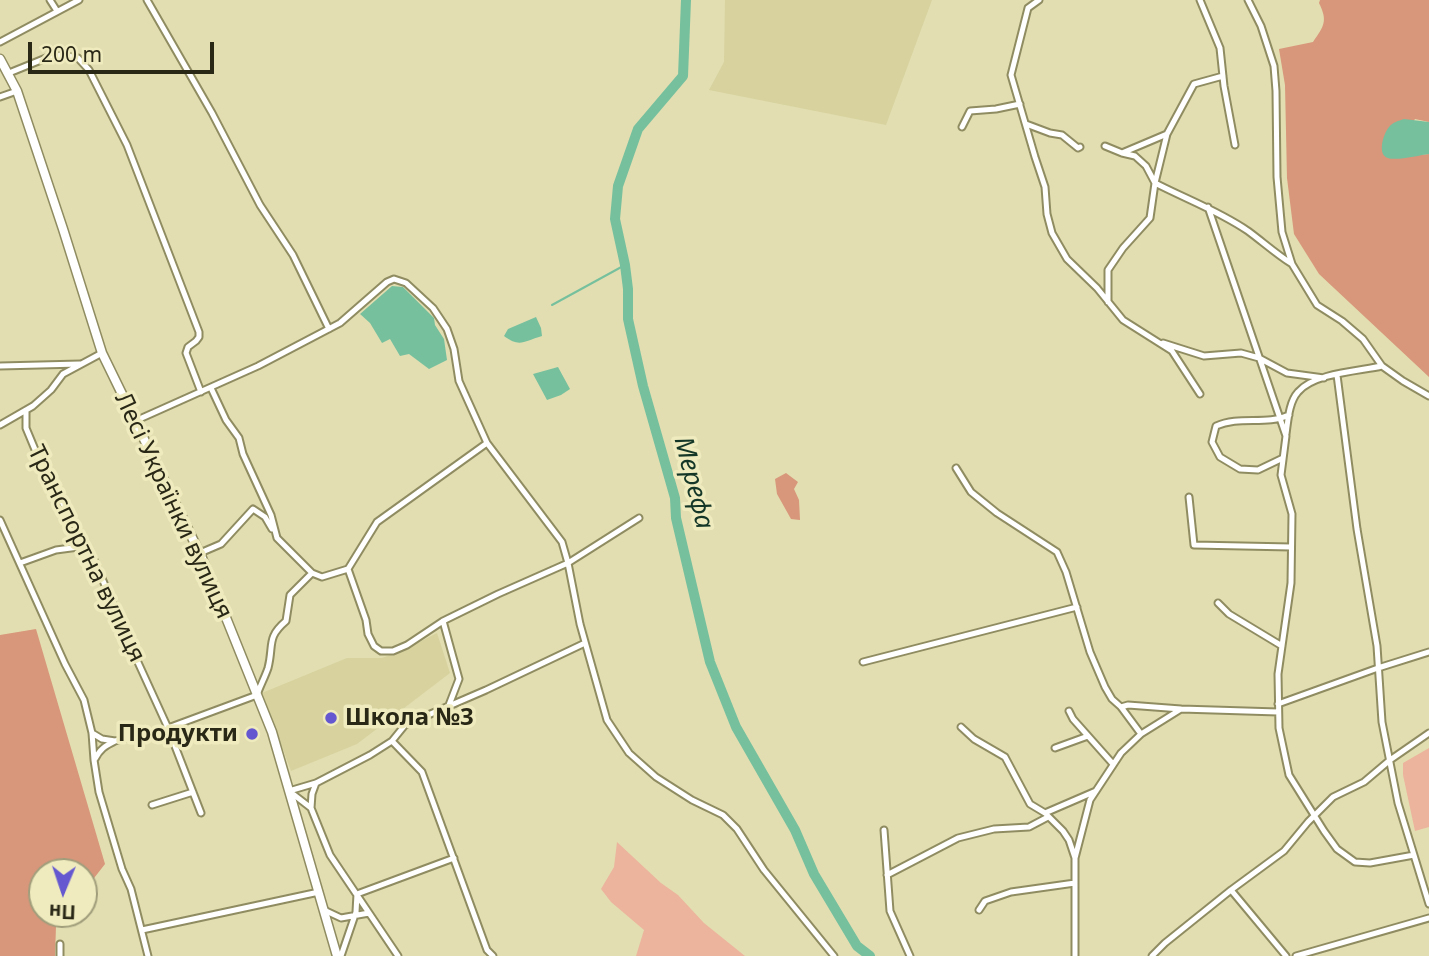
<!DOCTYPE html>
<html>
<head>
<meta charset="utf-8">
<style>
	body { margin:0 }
	#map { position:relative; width:1429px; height:956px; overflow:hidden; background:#e2deb1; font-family:"Noto Sans",sans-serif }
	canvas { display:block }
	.north { position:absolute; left:28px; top:858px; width:70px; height:70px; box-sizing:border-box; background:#efebbe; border:2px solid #a09d7b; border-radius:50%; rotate:182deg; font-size:19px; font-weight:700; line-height:28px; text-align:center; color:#292716 }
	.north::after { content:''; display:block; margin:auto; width:24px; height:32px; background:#6457d0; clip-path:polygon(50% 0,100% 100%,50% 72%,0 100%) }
	.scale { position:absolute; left:28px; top:42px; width:186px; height:32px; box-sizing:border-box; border:4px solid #292716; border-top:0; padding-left:9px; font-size:21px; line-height:24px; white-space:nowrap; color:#292716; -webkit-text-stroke:5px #efebbe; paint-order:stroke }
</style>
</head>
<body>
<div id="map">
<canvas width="1429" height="956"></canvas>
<div class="north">Пн</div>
<div class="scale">200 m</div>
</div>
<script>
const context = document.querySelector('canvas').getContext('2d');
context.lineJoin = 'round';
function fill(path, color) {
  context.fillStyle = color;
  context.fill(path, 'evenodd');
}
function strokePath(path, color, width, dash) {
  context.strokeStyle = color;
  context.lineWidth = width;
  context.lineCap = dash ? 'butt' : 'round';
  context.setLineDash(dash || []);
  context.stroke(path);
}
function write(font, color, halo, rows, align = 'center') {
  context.font = font + ' "Noto Sans",sans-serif';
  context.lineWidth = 7;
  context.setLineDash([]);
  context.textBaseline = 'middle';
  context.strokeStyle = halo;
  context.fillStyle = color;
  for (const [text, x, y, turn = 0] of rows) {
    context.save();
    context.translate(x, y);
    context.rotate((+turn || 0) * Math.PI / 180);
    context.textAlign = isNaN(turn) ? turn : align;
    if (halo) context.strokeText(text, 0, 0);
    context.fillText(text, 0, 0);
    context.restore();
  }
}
const built = new Path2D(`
	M725 0H932L886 125 709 90 724 62Z
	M437 633 450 673 357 744 291 771 262 693 347 658H382L404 650Z`);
const green = new Path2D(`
	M1429 748V827L1415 831 1403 775V763Z
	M617 842 661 883 678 895 704 923 745 956H636L644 930 611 902 601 889 614 867Z`);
const forest = new Path2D(`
	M1320 0H1429V122L1415 119 1388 158 1429 154V377L1319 274 1294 234 1287 178 1285 85 1279 49 1313 42C1324 26 1328 21 1319 3Z
	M786 473 798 482 794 489 799 500 800 520 791 519 777 494 775 479Z
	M36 629 105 864 84 891V872H42V914H66L56 926 55 956H0V635Z`);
const water = new Path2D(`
	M1404 119 1429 122V154C1420 155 1397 161 1388 158 1377 155 1383 134 1389 127 1393 122 1398 121 1404 119Z
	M392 286 403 287 434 318 435 325 444 339 447 360 429 369 409 354 400 356 390 339 382 343 370 323 360 314Z
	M536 317 541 328 542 336C524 341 520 348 504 336L508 329Z
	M558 367 570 389 561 395 547 400 533 374Z`);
const stream = new Path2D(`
	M552 305 625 265`);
const river = new Path2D(`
	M686 0 683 76 638 129 618 186 615 219 625 265 628 289V319L643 386 675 498 676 518 710 662 736 727 795 830 814 874 857 946 870 956`);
const street = new Path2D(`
	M50 0 57 11
	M147 0 212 113 260 205 293 255 329 329
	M1039 0 1028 8 1011 75 1035 157 1045 187 1047 214 1052 233 1067 259 1097 288 1123 320 1172 351 1200 394
	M1200 0 1220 48 1224 86 1235 145
	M1248 0 1261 26 1274 66 1276 91 1277 177 1282 232 1292 264 1317 305 1342 321 1363 339 1382 366 1403 381 1429 396
	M0 42 79 0
	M9 73 46 58 62 55 78 58 89 70 127 145 199 332V337L196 341 188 347 186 353 201 392
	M1223 76 1194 84 1167 134 1155 183C1186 199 1219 211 1248 231 1263 242 1276 254 1292 264
	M0 97 17 91
	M1026 124 1050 133 1062 135 1078 148 1080 147
	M962 127 970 111 996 109 1020 104
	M1105 146 1122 153 1167 134
	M1208 207 1286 436 1281 475 1292 514 1291 583 1278 674 1279 728 1289 775 1324 831 1337 849 1355 862 1370 863 1414 855
	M1108 302V270L1123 248 1150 218 1155 183 1146 166 1135 156 1122 153
	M1163 343 1204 356 1241 353 1259 358 1287 373 1324 378
	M0 366 80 364
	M1337 375 1357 529 1377 646 1382 722 1398 803 1429 904
	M211 388 226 420 239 438 243 454 271 515 277 538 312 573 322 577 348 569
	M26 410V428L41 464 95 562 136 658 168 728 201 813
	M135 421 258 366 340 323 387 282 394 279 406 283 433 308 447 329 454 349 459 381 487 443 562 542 568 563 580 624 607 720 629 753 656 777 692 800 723 815 737 829 764 870 834 956
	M0 425 33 406 51 390 63 374 102 353
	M1286 434C1288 420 1289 402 1298 392 1314 373 1359 371 1382 366
	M487 443 377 522 348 569 366 620 368 634 374 646 381 651H393L407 645 443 621 498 594 568 563 639 518
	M1283 458 1258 470 1240 469 1220 457 1212 442 1216 426C1240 415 1266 426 1289 415
	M956 468 971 492 997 513 1057 552 1066 572 1090 652 1105 687 1112 699 1121 707 1141 734
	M1189 497 1194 545 1291 547
	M0 520 65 664 84 700 92 733 94 760 99 792 122 869 131 889 148 956
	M200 553 221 544 253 509 265 517 272 529
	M20 563 56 550 86 546
	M1218 603 1229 614 1282 646
	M443 621 459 679 449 705
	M863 662 1077 607
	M1278 704 1378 668 1429 652
	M1121 707 1128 705 1181 709
	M1069 711 1073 719 1113 764
	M961 727 974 739 1005 757 1030 804 1045 813 1063 831 1069 840 1075 858
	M92 733 102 739 115 741 168 728 257 695C260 686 265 677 268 668 274 645 266 638 286 621L290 595 312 573
	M392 741 422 772 487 950 493 956
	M1055 748 1088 736
	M95 759C100 749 105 746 115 741
	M289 791 316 783 370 755 392 741 405 725 486 690 585 643
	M289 791 311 808 330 855 398 956
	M152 805 193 792
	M311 808 312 794 316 783
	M1045 813 1096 791
	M884 830 890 911 910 956
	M887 875 958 838 994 829 1029 827 1048 817
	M1231 890 1286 956
	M324 910 341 918 369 913
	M979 910 985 901 1011 892 1075 883
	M142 930 319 892
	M60 944V956
	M341 956 356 912 357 894 454 858
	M1075 956V858L1090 800 1121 753 1141 734 1181 709 1278 712
	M1152 956 1165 943 1231 890 1284 851 1308 822 1333 797 1364 782 1390 760 1429 733
	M1296 956 1429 918`);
const secondary = new Path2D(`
	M0 59 17 91 63 229 102 353 202 558 272 732 337 956`);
const markers = [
	[331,718,7,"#6457d0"],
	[252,734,7,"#6457d0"]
];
const streetNames = [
	["Лесі Українки вулиця",173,506,65],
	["Транспортна вулиця",86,554,64]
];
const poiNames = [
	["Школа №3",345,718],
	["Продукти",238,734,"right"]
];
const waterNames = [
	["Мерефа",693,483,76]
];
fill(built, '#d7d29e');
fill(green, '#ecb49d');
fill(forest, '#d8967a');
fill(water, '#76c09e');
strokePath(stream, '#76c09e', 2);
strokePath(river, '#76c09e', 10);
strokePath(street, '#908c62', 9);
strokePath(secondary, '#908c62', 11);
strokePath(street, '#fff', 5);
strokePath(secondary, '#fff', 8);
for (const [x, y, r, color] of markers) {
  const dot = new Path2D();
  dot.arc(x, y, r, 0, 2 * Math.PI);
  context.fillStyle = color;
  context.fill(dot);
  strokePath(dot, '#efebbe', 2.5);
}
write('24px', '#292716', '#efebbe', streetNames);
write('bold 24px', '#292716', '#efebbe', poiNames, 'left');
write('italic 26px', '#153728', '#efebbe', waterNames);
</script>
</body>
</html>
